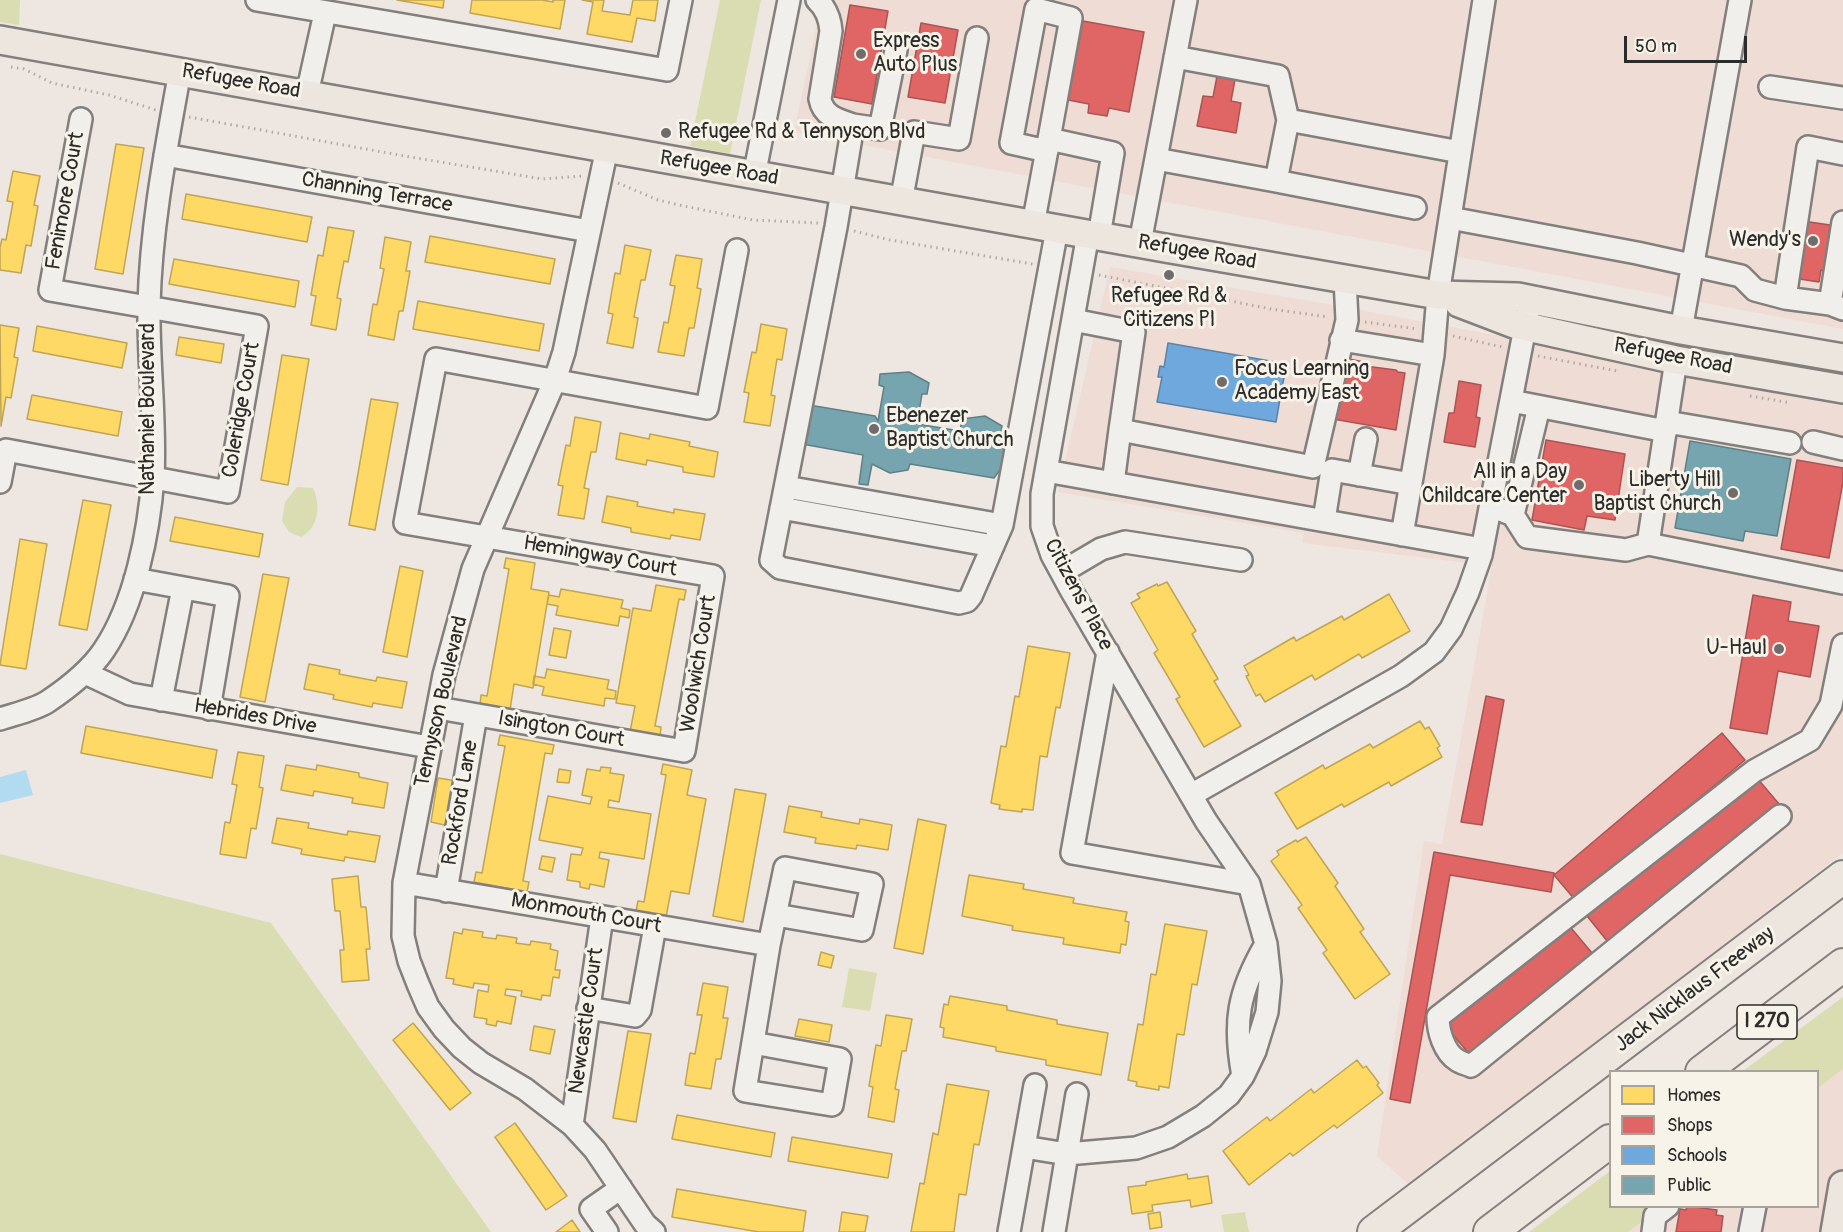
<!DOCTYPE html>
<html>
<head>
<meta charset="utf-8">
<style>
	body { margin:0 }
	#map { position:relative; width:1843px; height:1232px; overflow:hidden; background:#eee6e1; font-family:Pangolin,sans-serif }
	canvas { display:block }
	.legend { position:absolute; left:1609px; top:1070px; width:210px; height:138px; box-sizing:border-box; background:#f7f3e8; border:2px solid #a5a39c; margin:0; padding:8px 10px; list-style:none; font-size:18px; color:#2b2b2b }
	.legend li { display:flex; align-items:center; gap:12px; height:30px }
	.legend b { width:30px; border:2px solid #a5a39c }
	.scale { position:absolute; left:1624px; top:36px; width:123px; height:27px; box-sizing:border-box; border:3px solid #2b2b2b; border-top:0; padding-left:8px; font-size:18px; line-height:21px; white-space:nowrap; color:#2b2b2b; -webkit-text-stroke:4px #f7f3e8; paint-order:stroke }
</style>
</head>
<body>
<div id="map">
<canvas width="1843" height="1232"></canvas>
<ul class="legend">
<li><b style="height:16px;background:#ffd966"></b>Homes</li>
<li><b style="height:16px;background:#e06666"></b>Shops</li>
<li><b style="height:16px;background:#6fa8dc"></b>Schools</li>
<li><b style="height:16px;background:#76a5af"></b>Public</li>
</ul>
<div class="scale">50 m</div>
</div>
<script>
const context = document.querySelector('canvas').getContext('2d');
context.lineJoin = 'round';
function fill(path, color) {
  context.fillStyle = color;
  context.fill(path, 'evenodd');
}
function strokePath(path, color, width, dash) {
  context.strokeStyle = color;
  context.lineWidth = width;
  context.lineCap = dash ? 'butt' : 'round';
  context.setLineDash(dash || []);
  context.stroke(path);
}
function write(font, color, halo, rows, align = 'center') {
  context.font = font + ' Pangolin,sans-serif';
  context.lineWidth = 6;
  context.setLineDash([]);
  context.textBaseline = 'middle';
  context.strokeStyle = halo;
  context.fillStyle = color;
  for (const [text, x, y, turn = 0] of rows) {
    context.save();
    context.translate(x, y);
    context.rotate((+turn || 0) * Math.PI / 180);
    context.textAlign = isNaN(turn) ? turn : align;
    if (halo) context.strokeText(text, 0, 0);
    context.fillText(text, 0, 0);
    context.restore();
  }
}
const built = new Path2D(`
	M822 0H1843V329L794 132Z
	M1110 267 1328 304 1843 400V853L1410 1186 1377 1156 1424 841 1442 844 1492 566 1302 543 1304 533 1058 492Z
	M1843 1069V1232H1628L1662 1207 1818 1206V1088Z`);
const green = new Path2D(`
	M0 0H20L19 25 0 22Z
	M720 0H761L730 154 690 146Z
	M297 487 313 488C321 506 319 527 301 537L289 532 282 521 285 502Z
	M0 854 271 923 491 1232H0Z
	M849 968 877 973 870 1011 842 1007Z
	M1843 997V1069L1818 1088V1072L1743 1071Z
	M1610 1171V1206L1662 1207 1628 1232H1529Z
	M1245 1212 1249 1232H1224L1221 1215Z`);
const water = new Path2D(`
	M26 770 33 795 0 803V777Z`);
const homes = new Path2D(`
	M397 0H444L443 8Z
	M472 0H542L553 2V0H565L560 29 470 13Z
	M582 0H604L602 11 630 15 633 0H658L655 21 637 18 632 42 587 34 593 2Z
	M116 144 144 148 123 274 95 269Z
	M13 171 40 176 34 205 38 206 31 246 26 245 21 273 0 270V247L2 239 6 240 13 202 7 201Z
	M186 194 312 217 307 242 182 219Z
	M328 227 354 231 348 262 344 261 337 298 341 299 336 330 311 325 316 296 311 295 318 255 323 256Z
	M430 236 555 259 550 284 425 262Z
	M385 237 411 242 406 271H410L403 311H399L394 340 368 335 373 304 377 305 384 269 380 268Z
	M625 245 651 250 645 280H641L634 317 638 318 633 348 607 343 613 314 608 313 615 273 620 274Z
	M676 255 702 259 697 288 701 289 694 328H689L684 356 658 352 664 322 668 323 675 286 670 285Z
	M174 259 299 281 295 307 169 284Z
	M418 301 544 324 539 351 413 329Z
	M761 324 787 329 782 360 777 359 771 395 775 396 770 426 744 422 749 393 744 392 752 352 756 353Z
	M0 325 19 328 14 357 18 358 11 398 6 397 1 426Z
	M37 326 127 343 122 368 33 351Z
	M179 337 224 344 221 363 176 355Z
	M282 355 309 359 288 485 261 480Z
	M32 395 122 412 118 436 27 419Z
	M371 399 398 403 375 530 349 525Z
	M575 417 601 422 596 452H591L584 488 589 489 584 519 558 515 563 486 558 485 566 445 570 446Z
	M620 433 649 439 650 434 690 442 689 446 718 452 714 477 683 472V467L647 460 646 465 616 459Z
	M607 496 638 502 637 506 674 513V509L705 514 700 540 671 535 670 539 631 532V528L602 522Z
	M83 500 111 505 87 630 59 625Z
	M175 517 263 534 259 557 170 541Z
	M20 539 47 544 26 669 0 665Z
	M506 558 535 563 531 589 549 592 533 688 514 684 510 710 480 705 481 695 487 696 509 569 504 568Z
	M400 566 423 571 407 657 383 652Z
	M263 574 289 578 265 702 240 697Z
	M1167 582 1196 631 1192 634 1218 679 1214 681 1241 726 1204 747 1176 699 1180 697 1154 653 1158 650 1131 603 1140 598 1137 594 1157 584 1158 586Z
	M656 585 686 590 684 600 679 599 655 726 661 727 660 737 630 732 635 706 616 703 633 608 651 611Z
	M561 589 623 600 621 608 630 610 629 618 620 616 618 626 556 615 558 606 547 604 549 595 559 597Z
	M1389 594 1410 631 1362 658 1359 654 1315 680 1312 675 1265 702 1260 694 1256 696 1246 676 1249 675 1244 666 1294 637 1296 641 1342 616 1344 620Z
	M554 628 571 631 566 658 549 655Z
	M1028 646 1070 653 1060 708 1056 707 1047 757 1040 756 1033 810 1022 809V812L999 809 1000 805 991 803 1001 746 1006 747 1015 696 1019 697Z
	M309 664 340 670 339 674 376 681 377 677 407 682 402 708 373 703 372 707 333 699 334 695 304 689Z
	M547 669 609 680 607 689 616 691 615 699 605 698 604 706 542 695 544 687 533 684 534 676 545 678Z
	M1420 721 1425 729 1429 727 1440 746 1437 748 1442 757 1391 786 1389 782 1344 807 1342 804 1297 829 1275 793 1323 765 1325 769 1370 744 1373 748Z
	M86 726 217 750 212 778 81 753Z
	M500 735 554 745 552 754 545 753 523 881 529 882 527 892 474 882 476 872 482 873 505 746 498 745Z
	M238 752 264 756 259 787 263 788 256 829 251 828 246 858 220 854 225 822 230 823 237 785 232 784Z
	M663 764 692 770 687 795 706 799 689 894 671 891 666 917 636 911 638 901 644 902 666 775 661 774Z
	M286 765 316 770 317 765 359 773V777L388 783 384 808 352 803 353 798 314 791 313 796 281 790Z
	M601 767 611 768 610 773 624 775 619 802 609 800 608 807 651 814 644 859 600 852 599 858 609 860 604 887 590 884 589 889 580 887V882L567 880 571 854 581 855 583 848 539 840 548 796 590 804 592 797 582 795 587 769 600 771Z
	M559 769 571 771 569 783 557 782Z
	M438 778 457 781 449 826 431 822Z
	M735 789 766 794 743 922 713 916Z
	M789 806 822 812 821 817 859 824 860 819 892 825 888 850 857 845 856 849 815 843 816 838 784 832Z
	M277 818 309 823 308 828 347 835 348 831 380 836 375 862 345 857 344 861 301 854 302 849 272 843Z
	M918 819 946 825 923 954 894 948Z
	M1306 837 1338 883 1335 886 1364 929 1360 932 1390 974 1355 999 1323 953 1327 950 1298 908 1302 905 1271 861 1279 855 1277 851 1296 840 1297 842Z
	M542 856 555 858 552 872 539 869Z
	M969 875 1024 884 1023 889 1074 898 1073 903 1127 912 1125 921 1129 922 1126 945 1121 944 1120 953 1063 944 1064 938 1012 930 1013 926 962 916Z
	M358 876 361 907H366L370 949H366L369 980 342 982 340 950H344L340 911H335L332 879Z
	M1165 924 1207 931 1197 985 1192 984 1184 1035 1177 1034 1169 1088 1159 1086V1090L1136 1086 1137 1082 1128 1080 1138 1024 1143 1025 1151 974 1156 975Z
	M463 929 483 932 482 937 496 939 497 935 517 938 516 943 530 945 531 941 551 944 550 949 558 951 555 970H560L559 978 553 977 550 996 542 995 541 1000 521 996 522 991 506 989 505 995 516 997 511 1024 497 1021 496 1026 486 1024 487 1019 474 1017 478 990 488 992 489 985 474 983 473 988 453 984 454 979 446 978 454 932 462 934Z
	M821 952 834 956 831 968 818 965Z
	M703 983 728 987 723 1018H728L721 1059H716L711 1089 685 1085 690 1053 695 1054 702 1015H697Z
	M950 996 1007 1006V1010L1057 1020V1024L1108 1033 1101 1075 1046 1065V1060L996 1051V1047L943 1037 944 1028 940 1027 944 1004 948 1005Z
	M886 1015 912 1019 906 1051H902L895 1089 899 1090 894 1122 868 1117 873 1087 869 1086 876 1045 881 1046Z
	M799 1019 832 1025 829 1042 795 1036Z
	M413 1023 471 1093 450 1110 393 1040Z
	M534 1026 555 1030 550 1054 530 1050Z
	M628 1031 651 1034 636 1122 613 1118Z
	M1357 1060 1363 1068 1366 1066 1379 1083 1377 1085 1383 1093 1337 1128 1334 1125 1293 1156 1290 1153 1249 1185 1223 1151 1267 1117 1270 1121 1311 1089 1314 1093Z
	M947 1084 989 1091 979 1145 974 1144 966 1195 959 1194 954 1232H911L920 1183 924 1184 933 1133 938 1135Z
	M677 1115 775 1133 771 1157 672 1139Z
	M515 1123 567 1196 546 1210 495 1137Z
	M792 1137 892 1154 888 1178 788 1161Z
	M1187 1174 1188 1179 1208 1176 1212 1203 1191 1207 1190 1200 1152 1205 1153 1211 1132 1214 1128 1187 1146 1185V1182Z
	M677 1189 806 1211 803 1232H759L672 1217Z
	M842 1212 868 1216 865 1232H839Z
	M1160 1212 1162 1227 1150 1229 1148 1214Z
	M572 1220 580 1232H556Z`);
const shops = new Path2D(`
	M850 5 888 11 872 104 834 97Z
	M1083 21 1144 32 1129 112 1109 108 1107 116 1088 113 1089 104 1068 100Z
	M921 23 958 30 945 103 908 97Z
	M1218 71 1236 74 1231 101 1241 103 1236 133 1197 126 1203 96 1213 97Z
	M1803 221 1830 225 1824 271 1821 270 1819 282 1793 278Z
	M1349 359 1364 362 1365 366 1396 370 1398 372 1405 373 1396 430 1333 419 1346 362Z
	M1459 381 1481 385 1476 417 1480 418 1475 447 1444 442 1449 413H1454Z
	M1546 440 1625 454 1615 520 1587 516 1584 530 1532 520Z
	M1797 460 1843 468V482L1829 558 1781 549Z
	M1753 595 1791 602 1788 621 1819 626 1810 677 1778 671 1767 734 1730 728Z
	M1486 696 1504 700 1482 825 1461 822Z
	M1722 733 1745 760 1576 901 1554 875Z
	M1757 778 1779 804 1608 942 1587 916Z
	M1434 852 1554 873 1551 892 1450 875 1410 1103 1390 1099Z
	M1566 922 1592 953 1470 1055 1444 1024Z
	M1687 1206 1717 1210 1716 1215 1723 1216 1721 1232H1676L1680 1209 1686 1210Z`);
const schools = new Path2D(`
	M1168 343 1287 364 1282 387 1285 388 1283 400 1280 399 1276 422 1157 402 1162 377H1158L1160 366 1164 367Z`);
const public = new Path2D(`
	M909 372 929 383 927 394H922L917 424 960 431 962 419 985 416 1002 426 1000 438 1007 460 994 478 910 464 908 470 890 473 872 464 868 485 859 484 863 455 802 444 809 405 875 416 878 421 884 387 879 385 880 374Z
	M1690 441 1791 459 1777 536 1745 531 1743 541 1675 528Z`);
const path = new Path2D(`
	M11 67 24 69 52 83 109 95 156 110
	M189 117 399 155 542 179 582 176
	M618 183 658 200 679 205 753 220 818 223
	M854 231 890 240 1033 264
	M1099 275 1271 309 1328 317
	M1365 322 1417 329
	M1453 336 1502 347
	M1538 356 1617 371
	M1750 396 1791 403`);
const minor = new Path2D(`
	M257 0 667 70 681 0
	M817 0C826 8 830 19 831 31L820 99C823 116 838 120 853 125
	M896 50 880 129 853 125 836 227 771 560 780 568 959 603 967 601 971 596 1002 525
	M1175 57 1278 76 1288 120
	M1770 87 1843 98
	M307 94 325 13
	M607 148 564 352 555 380 473 569 444 675 404 883 403 936 409 961 418 984 428 1007 444 1029 462 1048 481 1063 525 1089 572 1125 595 1150 645 1224 654 1232
	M1047 151 1011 143 1036 9 1071 18 1049 139
	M1843 154 1808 147 1785 298 1830 304 1843 309
	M165 155 589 231
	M1156 159 1276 181 1288 120 1460 152
	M754 176 789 0
	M1276 181 1415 208
	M901 202 914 132 959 139 977 38
	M1450 218 1637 253 1741 276 1755 290 1785 298
	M1033 225 1049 139 1113 153 1099 236
	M1140 243 1186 0
	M1830 304 1843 222
	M1073 320 1134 332 1120 430 1313 467 1347 320 1345 279
	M1681 330 1740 0
	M1341 340 1433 355
	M1511 401 1666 431
	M1667 422 1790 443
	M1813 442 1843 449
	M1046 471 1482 549
	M1359 475 1366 439
	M0 482 6 450 228 492 257 326 50 290 81 119
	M1113 483 1120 430
	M786 487 1002 525 1057 229
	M1491 506 1513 515 1527 537 1626 550 1648 544 1843 583
	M781 508 993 546
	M1513 515 1539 407
	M1324 520 1332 470 1411 484
	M1402 535 1433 355 1438 295 1484 0
	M1648 544 1676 360
	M1062 572 1101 549 1125 542 1241 560
	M135 579 228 596 209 709
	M1108 652 1072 853 1249 884
	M85 673 130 694 429 747
	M161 700 183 588
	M438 708 684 751 713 576 405 523 436 359 707 408 737 250
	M0 719C15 714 34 710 47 702 68 688 90 671 104 650 135 604 149 532 153 477 156 420 148 362 149 305 151 225 166 149 180 71
	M1191 795 1401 676 1434 652 1451 629 1468 592 1481 555 1528 312
	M1780 816 1471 1066C1467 1064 1461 1063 1457 1060 1444 1052 1438 1031 1438 1017L1754 771 1810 740 1831 705 1843 645
	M404 883 769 945
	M446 891 476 715
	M588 1008 635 1016 640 1010 655 926
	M753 1043 840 1059 832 1105 745 1091 769 945 785 868 872 884 862 930 776 915
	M1243 1076C1233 1022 1238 992 1266 944
	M572 1125 602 917
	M1024 1147 1067 1154 1136 1148 1168 1137 1203 1116 1229 1095 1243 1076 1255 1051 1267 1012 1270 981 1266 944 1249 884 1206 821 1071 590 1052 555 1042 526V494L1088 234
	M607 1232 591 1209 621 1188
	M1009 1232 1035 1085
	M1054 1232 1077 1094
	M1653 1232 1655 1216 1668 1206
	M1750 1232 1755 1206`);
const major = new Path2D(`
	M0 40 1165 248 1438 295 1518 297 1681 330 1843 358
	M1459 303 1514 324 1676 360 1843 389
	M1835 1232 1843 1185`);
const highway = new Path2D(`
	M1702 1072 1843 965
	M1374 1232 1843 877
	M1490 1232 1610 1141`);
const markers = [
	[861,54,6,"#6f6c6b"],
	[666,133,6,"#6f6c6b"],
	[1813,241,6,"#6f6c6b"],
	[1169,275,6,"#6f6c6b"],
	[1222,382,6,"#6f6c6b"],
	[874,429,6,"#6f6c6b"],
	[1579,485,6,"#6f6c6b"],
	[1733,493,6,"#6f6c6b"],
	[1779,649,6,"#6f6c6b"]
];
const shields = [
	[1767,1022,60]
];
const shieldNames = [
	["I 270",1767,1022]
];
const poiNames = [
	["Express",873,42],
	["Auto Plus",873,66],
	["Refugee Rd & Tennyson Blvd",678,133],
	["Wendy's",1801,241,"right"],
	["Refugee Rd &",1169,297,"center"],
	["Citizens Pl",1169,321,"center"],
	["Focus Learning",1234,370],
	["Academy East",1234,394],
	["Ebenezer",886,417],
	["Baptist Church",886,441],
	["All in a Day",1567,473,"right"],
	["Childcare Center",1567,497,"right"],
	["Liberty Hill",1721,481,"right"],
	["Baptist Church",1721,505,"right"],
	["U-Haul",1767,649,"right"]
];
const streetNames = [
	["Refugee Road",241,82,10],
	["Refugee Road",719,169,10],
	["Channing Terrace",377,193,10],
	["Fenimore Court",66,201,-80],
	["Refugee Road",1197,253,10],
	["Refugee Road",1673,357,11],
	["Nathaniel Boulevard",149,409,-90],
	["Coleridge Court",242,410,-80],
	["Hemingway Court",600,557,10],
	["Citizens Place",1078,595,62],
	["Woolwich Court",699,664,-81],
	["Tennyson Boulevard",442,702,-77],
	["Hebrides Drive",255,717,10],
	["Isington Court",561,730,10],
	["Rockford Lane",461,803,-80],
	["Monmouth Court",586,914,10],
	["Jack Nicklaus Freeway",1695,990,-37],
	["Newcastle Court",587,1021,-82]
];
fill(built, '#efdcd5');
fill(green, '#d9ddb1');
fill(water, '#b2dbf2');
fill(homes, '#ffd966');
strokePath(homes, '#bfa554', 1.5);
fill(shops, '#e06666');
strokePath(shops, '#aa5454', 1.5);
fill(schools, '#6fa8dc');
strokePath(schools, '#5b82a7', 1.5);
fill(public, '#76a5af');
strokePath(public, '#608087', 1.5);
strokePath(minor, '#837f7d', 26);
strokePath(major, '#837f7d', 32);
strokePath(highway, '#837f7d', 36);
strokePath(path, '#adaba9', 3, [1.5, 4.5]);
strokePath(minor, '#f1efeb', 21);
strokePath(major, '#ece6de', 27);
strokePath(highway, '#ece6de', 32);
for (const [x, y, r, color] of markers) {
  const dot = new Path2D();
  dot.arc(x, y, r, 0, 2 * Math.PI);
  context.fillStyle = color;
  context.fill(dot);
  strokePath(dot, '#f7f3e8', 2);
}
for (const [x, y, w] of shields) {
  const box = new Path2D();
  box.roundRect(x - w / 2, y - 17, w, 34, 4.5);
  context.fillStyle = '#f7f3e8';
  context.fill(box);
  strokePath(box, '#2b2b2b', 1.5);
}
write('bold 20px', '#2b2b2b', null, shieldNames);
write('21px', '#2b2b2b', '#f7f3e8', poiNames, 'left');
write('21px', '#2b2b2b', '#f7f3e8', streetNames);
</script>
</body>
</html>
